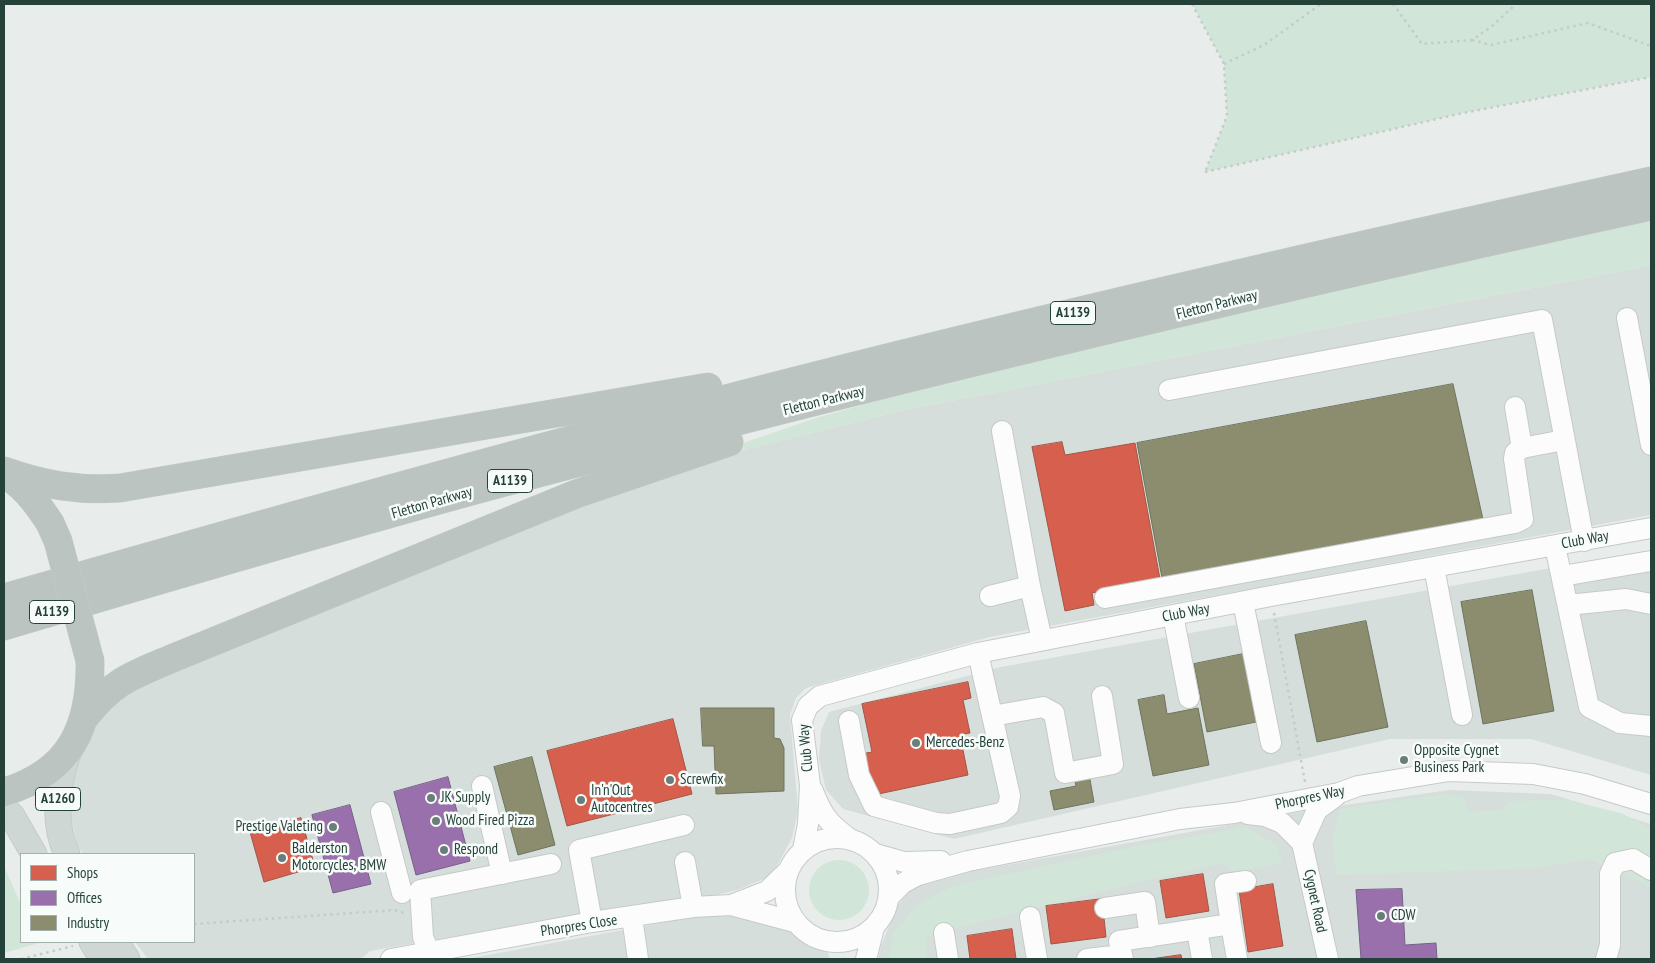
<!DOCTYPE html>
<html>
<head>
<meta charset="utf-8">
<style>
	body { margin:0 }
	#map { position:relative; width:1655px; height:963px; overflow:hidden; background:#e8edeb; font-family:"PT Sans Narrow",sans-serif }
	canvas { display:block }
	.frame { position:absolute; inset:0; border:5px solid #24423a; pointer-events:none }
	.legend { position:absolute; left:20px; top:853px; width:175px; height:90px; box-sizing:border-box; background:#f7fbf9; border:1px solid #a3b1ad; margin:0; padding:6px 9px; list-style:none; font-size:15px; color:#24423a }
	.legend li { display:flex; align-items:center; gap:10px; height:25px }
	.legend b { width:25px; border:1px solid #a3b1ad }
</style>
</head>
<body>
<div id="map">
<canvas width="1655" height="963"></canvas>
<div class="frame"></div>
<ul class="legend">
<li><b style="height:14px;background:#d6604d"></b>Shops</li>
<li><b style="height:14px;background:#9970ab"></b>Offices</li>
<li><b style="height:14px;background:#8c8c6e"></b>Industry</li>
</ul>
</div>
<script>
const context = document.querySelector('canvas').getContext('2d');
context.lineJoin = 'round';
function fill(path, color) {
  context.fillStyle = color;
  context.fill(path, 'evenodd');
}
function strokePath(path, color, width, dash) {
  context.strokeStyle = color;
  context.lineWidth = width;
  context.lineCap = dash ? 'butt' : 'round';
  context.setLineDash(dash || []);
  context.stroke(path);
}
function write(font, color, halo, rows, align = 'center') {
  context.font = font + ' "PT Sans Narrow",sans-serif';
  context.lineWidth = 5;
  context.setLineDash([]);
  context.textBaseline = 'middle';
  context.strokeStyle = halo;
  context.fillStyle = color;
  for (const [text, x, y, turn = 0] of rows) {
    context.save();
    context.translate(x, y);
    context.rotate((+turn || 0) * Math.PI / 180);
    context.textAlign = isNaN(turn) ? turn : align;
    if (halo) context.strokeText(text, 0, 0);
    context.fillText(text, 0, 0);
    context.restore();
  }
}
const built = new Path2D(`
	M1651 265V515L990 637 806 688 796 698 790 715 798 811 792 838 777 866 766 878 737 890 708 897 616 908 370 951 361 959H148L135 942H194V854H83L77 844 69 809 71 781 79 756 100 715 127 689 673 467 899 411Z
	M1651 550V775L1531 739H1390L954 839 843 809 826 790 819 760 821 731 829 712 1001 667Z
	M1449 790 1551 794 1651 824V959H466L709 914 747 916 782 924 802 934 827 949 830 959H878L881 946 897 906 916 884 940 877 1311 810Z`);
const green = new Path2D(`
	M1192 4H1651V77L1463 113 1205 172 1227 116 1224 64Z
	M1651 217V265L899 411 673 467 816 418 963 376Z
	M1444 794 1465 797 1467 812 1501 810 1511 801 1567 800 1621 813 1651 828V887L1588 859 1537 868 1336 875 1333 838 1340 809Z
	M1246 827 1276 845 1282 863 1235 872 1222 863 1130 884 926 936 927 959H889L893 934 917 905 953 886 1133 847Z
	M809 890a30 30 0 1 1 60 0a30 30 0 1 1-60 0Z
	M4 866 21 905V942L39 943 4 953Z`);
const shops = new Path2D(`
	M1062 442 1065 455 1135 443 1160 579 1092 593 1094 605 1065 611 1032 447Z
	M968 682 971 698 963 700 970 733 960 735 968 775 869 796 861 754 872 752 862 704Z
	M673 719 692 794 567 826 547 751Z
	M301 818 315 867 264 882 250 832Z
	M1203 874 1209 911 1166 918 1160 881Z
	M1273 884 1283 946 1248 952 1239 890Z
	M1102 899 1106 937 1051 944 1046 906Z
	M1012 929 1016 959H970L967 936Z
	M1181 955 1182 959H1151Z`);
const offices = new Path2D(`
	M448 777 470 861 416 875 394 792Z
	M350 805 371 884 333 893 312 815Z
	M1402 889 1405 945 1436 943 1437 959H1361L1356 890Z`);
const industry = new Path2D(`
	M1453 384 1484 524 1162 578 1137 443Z
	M1532 590 1554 711 1483 724 1461 602Z
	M1366 621 1388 727 1317 742 1295 635Z
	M1243 654 1256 722 1207 732 1194 664Z
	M1164 695 1167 714 1198 708 1209 765 1153 776 1138 700Z
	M701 708H774V738L780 739 784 748V791L716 794 714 746H703Z
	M532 757 555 845 518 855 494 767Z
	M1089 774 1094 802 1054 810 1050 791 1076 786 1074 777Z`);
const path = new Path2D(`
	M1192 4 1224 64 1227 116 1205 172
	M1393 4 1422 44 1472 40 1491 27 1516 4
	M1472 40 1491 45 1588 23 1651 46
	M1224 64 1264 45 1321 4
	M1205 172 1463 113 1651 77
	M1274 613 1305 782
	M194 924 395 910 404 913
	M21 959 73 946
	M842 959H843`);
const minor = new Path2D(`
	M1627 318 1651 445
	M1169 390 1542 320 1584 541
	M1515 407 1522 448 1564 440
	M1002 431 1030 586
	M1555 546 1589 707 1620 723 1651 726
	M1434 567 1462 715
	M1562 576 1651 561
	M990 596 1030 586 1042 640
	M1105 598 1515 523 1523 519 1514 459 1515 453 1522 448
	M1243 602 1271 743
	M1568 605 1626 599 1651 604
	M1173 615 1189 698
	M992 716 1043 707 1054 713 1065 773 1113 764 1102 696
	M849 721 859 775 874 806 936 823 950 824 1001 813 1008 807 1010 796 978 653
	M482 786 502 874
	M812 789C823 816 827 822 850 839
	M381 812 402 893
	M1248 814 1265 816 1282 823 1302 843 1328 959
	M785 890a52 52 0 1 1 104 0a52 52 0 1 1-104 0Z
	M1302 843 1317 810 1336 796
	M803 850 808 824 810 785 802 720 808 706 820 696 978 653 1271 596 1651 528
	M876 854 904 862 941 861
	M685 862 693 907
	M890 896 903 883 918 875 968 861 1180 819 1234 813 1339 793 1358 786 1449 771 1533 774 1585 784 1651 804
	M731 905 767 891 788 871
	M1105 908 1145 902 1150 937
	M632 917 638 959
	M1030 917 1037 959
	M592 922 579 850 684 825
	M1231 924 1237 959
	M1197 930 1202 959
	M944 933 948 959
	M429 952 423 937 420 890 551 864
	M391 959 592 922 693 907 731 905 795 922
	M866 959 874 928
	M1087 959 1122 955
	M1123 959 1119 941 1231 924 1225 884 1246 881
	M1606 959 1610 945V874L1615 863 1633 859 1651 870`);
const major = new Path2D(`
	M4 808 12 816 34 854
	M67 854C51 820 58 778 71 745
	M92 942 103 959
	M116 942 127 959`);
const highway = new Path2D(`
	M4 471C43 485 78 491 120 488L708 387
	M9 477C27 489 38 505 50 523
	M4 598C233 532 464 467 695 407 1012 324 1331 251 1651 181
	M4 626C170 577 337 527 505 482 884 380 1267 290 1651 206
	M85 717C114 679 136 674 178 656L576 494 729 442
	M4 792C71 772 91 726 90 661`);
const highwayBridge = new Path2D(`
	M50 523 58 541 90 661`);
const markers = [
	[916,743,5,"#697e78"],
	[1404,760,5,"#697e78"],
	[670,780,5,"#697e78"],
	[431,798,5,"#697e78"],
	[581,800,5,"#697e78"],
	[436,821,5,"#697e78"],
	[333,827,5,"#697e78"],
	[444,850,5,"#697e78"],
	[282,858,5,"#697e78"],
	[1381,916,5,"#697e78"]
];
const shields = [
	[1073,313,45],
	[510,481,45],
	[52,612,45],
	[58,799,45]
];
const shieldNames = [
	["A1139",1073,313],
	["A1139",510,481],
	["A1139",52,612],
	["A1260",58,799]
];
const streetNames = [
	["Fletton Parkway",1217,305,-14],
	["Fletton Parkway",824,401,-14],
	["Fletton Parkway",432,503,-16],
	["Club Way",1585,540,-10],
	["Club Way",1186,613,-11],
	["Club Way",806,748,-95],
	["Phorpres Way",1310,798,-12],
	["Cygnet Road",1315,901,78],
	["Phorpres Close",579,926,-9]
];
const poiNames = [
	["Mercedes-Benz",926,743],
	["Opposite Cygnet",1414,751],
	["Business Park",1414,768],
	["Screwfix",680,780],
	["In'n'Out",591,791],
	["Autocentres",591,808],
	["JK Supply",441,798],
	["Wood Fired Pizza",446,821],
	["Prestige Valeting",323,827,"right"],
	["Balderston",292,849],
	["Motorcycles, BMW",292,866],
	["Respond",454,850],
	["CDW",1391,916]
];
fill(built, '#d6dedb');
fill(green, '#d1e6d8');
fill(shops, '#d6604d');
strokePath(shops, '#a15747', 1);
fill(offices, '#9970ab');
strokePath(offices, '#766289', 1);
fill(industry, '#8c8c6e');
strokePath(industry, '#6d765e', 1);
strokePath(minor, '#c5cac8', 22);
strokePath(major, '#c3ccc9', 27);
strokePath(highway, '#c3ccc9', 29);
strokePath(path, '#c3ccca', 2.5, [2.5, 4]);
strokePath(minor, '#fcfcfc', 20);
strokePath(major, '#cfd7d5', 25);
strokePath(highway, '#bcc4c2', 28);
strokePath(highwayBridge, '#c3ccc9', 29, []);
strokePath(highwayBridge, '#bcc4c2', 28);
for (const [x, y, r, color] of markers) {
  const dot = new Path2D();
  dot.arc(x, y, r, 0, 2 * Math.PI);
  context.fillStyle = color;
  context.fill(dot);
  strokePath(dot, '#f7fbf9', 2);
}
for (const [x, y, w] of shields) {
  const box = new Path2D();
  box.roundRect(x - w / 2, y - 11.5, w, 23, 4);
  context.fillStyle = '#f7fbf9';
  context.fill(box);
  strokePath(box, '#24423a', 1);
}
write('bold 14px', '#24423a', null, shieldNames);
write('15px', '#24423a', '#f7fbf9', streetNames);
write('15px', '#24423a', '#f7fbf9', poiNames, 'left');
</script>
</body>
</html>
